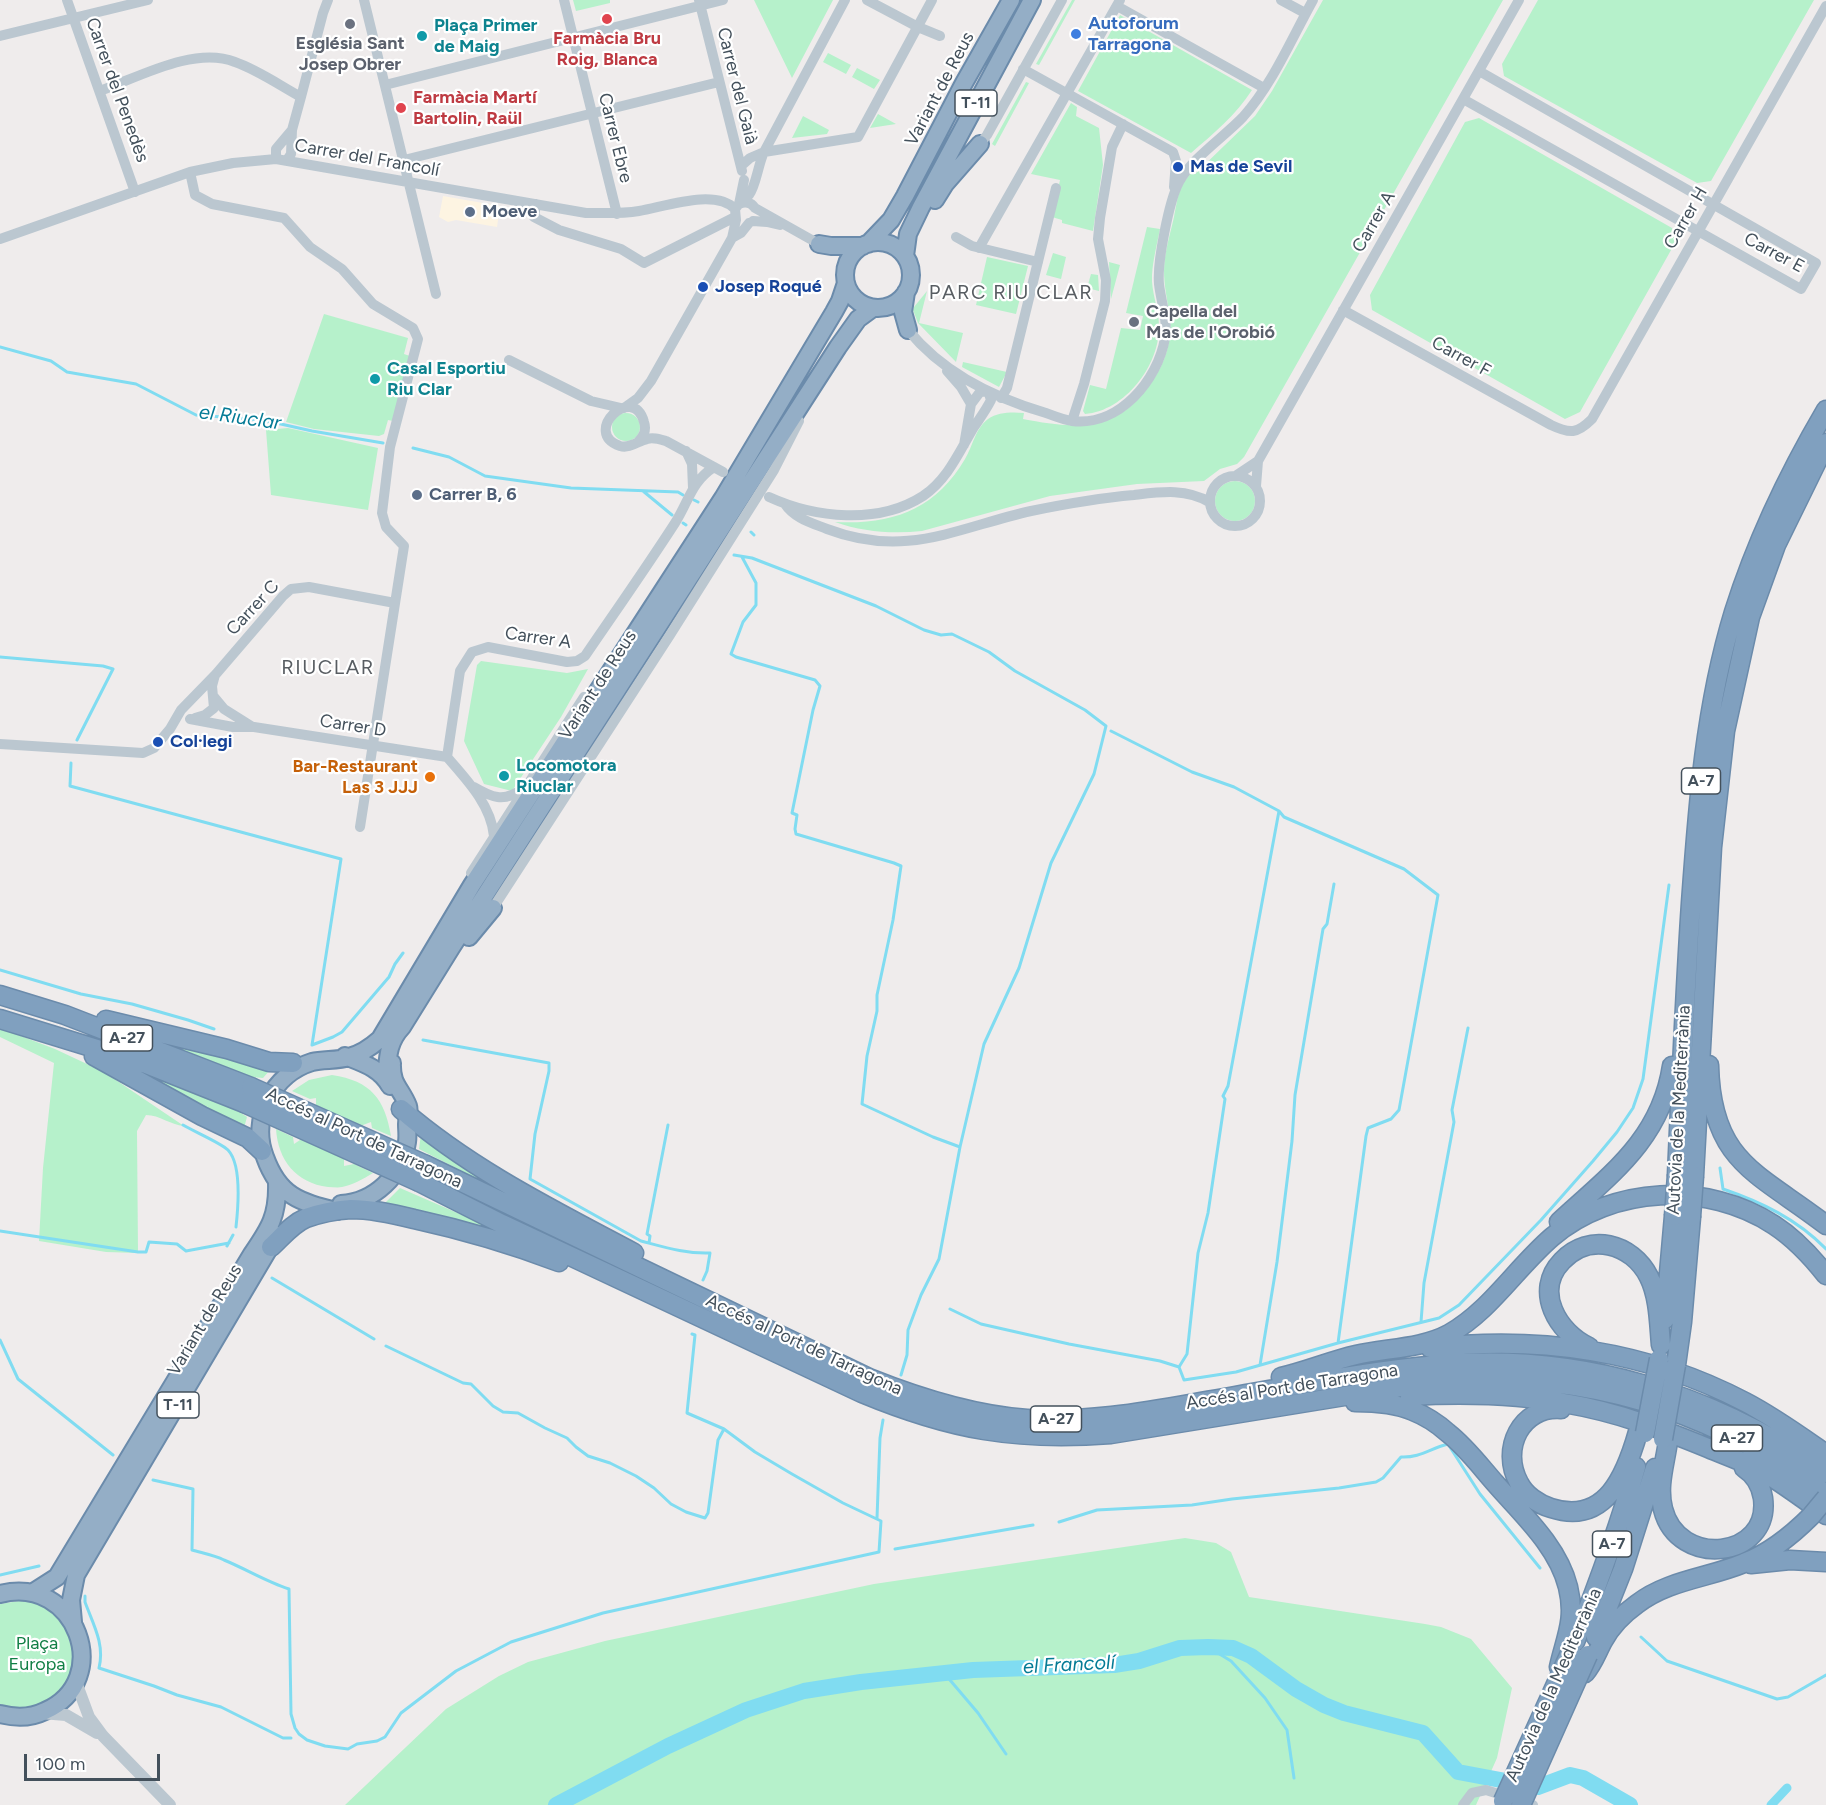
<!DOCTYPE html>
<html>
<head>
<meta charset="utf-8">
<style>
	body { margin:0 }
	#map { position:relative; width:1826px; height:1805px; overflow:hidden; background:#efecec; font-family:Figtree,sans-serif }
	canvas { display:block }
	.scale { position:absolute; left:24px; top:1754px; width:136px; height:27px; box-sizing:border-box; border:3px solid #43505b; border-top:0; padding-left:8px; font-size:18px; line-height:21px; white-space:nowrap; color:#43505b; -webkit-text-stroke:4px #fff; paint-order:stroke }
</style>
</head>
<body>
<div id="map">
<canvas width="1826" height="1805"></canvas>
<div class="scale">100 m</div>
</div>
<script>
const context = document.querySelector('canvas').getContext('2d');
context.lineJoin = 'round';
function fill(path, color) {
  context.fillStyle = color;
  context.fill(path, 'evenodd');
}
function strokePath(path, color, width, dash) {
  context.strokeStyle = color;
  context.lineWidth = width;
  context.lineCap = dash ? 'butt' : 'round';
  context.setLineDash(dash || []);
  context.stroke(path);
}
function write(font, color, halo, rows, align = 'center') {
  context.font = font + ' Figtree,sans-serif';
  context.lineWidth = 4.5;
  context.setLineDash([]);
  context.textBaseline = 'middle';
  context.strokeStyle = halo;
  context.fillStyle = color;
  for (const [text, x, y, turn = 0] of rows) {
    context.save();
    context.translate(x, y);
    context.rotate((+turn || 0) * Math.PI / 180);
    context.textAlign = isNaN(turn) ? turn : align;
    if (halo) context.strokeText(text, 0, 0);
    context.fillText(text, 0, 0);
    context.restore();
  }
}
const commercial = new Path2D(`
	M443 196 500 206 497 227 456 220 448 222 439 217Z`);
const green = new Path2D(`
	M573 0H610V3L576 11Z
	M754 0H833L792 78Z
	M1072 0H1075L1039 65 1036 64Z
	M1323 0H1503L1244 457 1237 464 1220 469 1204 481 1137 484 1050 496 922 531C892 534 863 532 835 522 892 525 935 510 965 459 973 446 975 429 988 419 998 412 1012 412 1024 413L1023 419C1065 427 1106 433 1138 399 1160 376 1175 345 1169 312 1167 298 1164 285 1164 271 1164 253 1170 235 1174 217 1178 197 1178 187 1192 172L1195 174 1255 116 1272 91Z
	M1538 0H1814L1711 181 1697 183 1504 76 1502 64Z
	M1120 15 1252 90C1236 115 1213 134 1191 153L1078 91Z
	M828 53 851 65 846 74 823 62Z
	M857 68 880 80 874 89 852 77Z
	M1026 82 1029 83 995 146 992 144Z
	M1071 103 1077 107 1076 116 1099 128 1103 165 1093 231 1062 223V220L1052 217 1060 180 1031 174Z
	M878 114 896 124 870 128Z
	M803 116 829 130 827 134 792 138Z
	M1479 118 1672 228 1675 243 1580 412 1565 419 1372 310 1370 295 1465 122Z
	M1147 227 1160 229C1157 244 1153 260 1152 275 1151 292 1159 309 1159 326 1160 365 1125 411 1085 414L1083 411 1090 385 1106 389 1121 328 1140 330 1143 316 1126 313Z
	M1053 253 1066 257 1061 279 1046 275Z
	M987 257 1028 266 1016 314 976 305Z
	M1109 262 1120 265 1111 299Z
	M1091 274 1098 275 1099 291 1087 288Z
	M927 291 919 323 963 333 956 362 918 323 913 310 914 307Z
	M324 314 408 338 404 354 410 356 393 421 388 420 384 434 379 436 314 429 286 422Z
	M963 362 1007 372 999 387 962 367Z
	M612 427a14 14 0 1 1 28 0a14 14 0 1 1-28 0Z
	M288 428 378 448 368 510 271 495 266 430Z
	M1215 501a20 20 0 1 1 40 0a20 20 0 1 1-40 0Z
	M481 661 567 673 588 669 561 717 512 791 484 784 464 741 477 665Z
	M0 1028 55 1049 104 1072 184 1126C170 1125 160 1115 146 1115L137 1131 138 1253 106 1252 39 1241 43 1168 54 1063 0 1037Z
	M141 1036 231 1058 270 1070 263 1078 251 1077Z
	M129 1066 226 1103 247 1117 244 1128 209 1112Z
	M332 1075C371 1081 385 1099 391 1136L372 1128 371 1122 363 1125 344 1160V1166L354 1164 373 1173C363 1179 353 1185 342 1187 338 1188 333 1187 328 1187 296 1183 278 1160 276 1129L293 1137 294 1144 300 1140 316 1104V1098L310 1099 292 1091 309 1080Z
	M421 1134 528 1205 419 1149Z
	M400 1188 515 1238 383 1205Z
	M1185 1538 1216 1543 1231 1552 1249 1597 1425 1624 1441 1627 1471 1639 1512 1688 1497 1758 1476 1805H345L446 1709 499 1676 528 1662 605 1641 874 1584Z
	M25 1600C33 1603 45 1605 51 1610 101 1648 61 1726 0 1704V1604Z`);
const stream = new Path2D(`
	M0 347 51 361 67 372 136 384 196 415 263 420 312 431 383 443
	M413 448 449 457 485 476 571 488 678 492 683 495
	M643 491 672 515
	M694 500 698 502
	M683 523 686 525
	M751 532 754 535
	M734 555 752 558 876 606 924 630 941 635 952 634 989 652 1015 671 1085 710 1106 726 1094 774 1051 863 1019 968 984 1044 960 1147 939 1259 921 1295 908 1330 907 1355 901 1375
	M742 557 756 583V605L743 622 731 654 736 657 815 680 820 686 813 710 792 813 797 815 795 829 796 834 894 863 901 866 893 920 877 995V1011L867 1056 862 1104 933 1137 960 1147
	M0 657 103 666 113 669 77 740
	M1111 731 1192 772 1234 787 1279 811 1284 817 1404 869 1438 895 1399 1110 1391 1119 1368 1128 1366 1136 1338 1343
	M71 763 70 786 341 859 312 1045 333 1037 342 1032 389 977 395 964 403 953
	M0 970 81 994 132 1004 188 1020 214 1029
	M423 1040 549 1063V1071L535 1134 530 1179 641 1241C664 1247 686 1254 710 1253L707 1271 703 1280
	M183 1125C193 1131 221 1143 228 1150 242 1165 238 1209 236 1227
	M1720 1168 1723 1189C1761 1202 1797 1219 1826 1249
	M0 1231 138 1252H146L149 1242 177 1244 186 1251 229 1243
	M649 1243 650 1236 647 1234 668 1125
	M227 1246 233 1235
	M272 1278 374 1339
	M950 1309 981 1324 1069 1344 1160 1361 1179 1367 1184 1380 1236 1372 1338 1343 1439 1318 1459 1305 1541 1220 1593 1161 1617 1132 1633 1108 1643 1079 1669 885
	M1421 1322 1424 1283 1454 1122 1452 1110 1468 1028
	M0 1340 18 1379 113 1455
	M386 1346 463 1383 471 1384 493 1406 503 1412 518 1413 545 1428 567 1438 576 1447 588 1456 610 1463 636 1476 654 1488 671 1504 686 1512 705 1518 708 1513 718 1440 724 1429
	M1260 1365 1277 1262 1292 1141 1295 1095 1323 929 1327 924 1334 884
	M1179 1367 1187 1354 1198 1253 1208 1213 1225 1099 1223 1096 1228 1086 1279 811
	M153 1480 193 1489 192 1550C202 1553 214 1555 224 1560 246 1569 267 1582 289 1589L291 1714 295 1728 299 1734 307 1740 325 1746 348 1749 357 1744 377 1741 385 1737 401 1713 456 1671 511 1642 603 1613 879 1552 881 1521 843 1503 792 1474 755 1452 724 1429 687 1413 695 1335 692 1334
	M877 1518 880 1438 883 1420
	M1059 1522 1097 1510 1192 1505 1232 1499 1339 1488 1376 1482 1383 1478 1401 1457C1420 1458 1431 1448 1448 1444L1480 1494 1540 1568
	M895 1549 1033 1525
	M0 1575 39 1566
	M85 1596V1602C93 1624 105 1644 99 1668L154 1686 177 1695 221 1707 283 1738H291
	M1641 1637 1667 1661 1777 1699 1788 1697 1826 1675
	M1208 1647 1231 1661 1265 1698 1287 1730 1294 1778
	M944 1673 978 1713 1006 1754`);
const canal = new Path2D(`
	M1771 1805 1787 1788`);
const river = new Path2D(`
	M556 1805 668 1746 746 1710 804 1691 861 1682 973 1670 1114 1665 1139 1661 1180 1648 1208 1647 1233 1648 1251 1656 1296 1689 1324 1705 1344 1713 1423 1733 1458 1772 1538 1787 1570 1775 1583 1778 1630 1805`);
const minor = new Path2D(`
	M67 0 135 192
	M364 0 436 294
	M564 0 617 214
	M699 0 742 171
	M867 0 918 27 940 36
	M1281 0 1305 13
	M1117 6 1264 88
	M0 36 148 0
	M1023 69 1173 152 1176 161 1174 187
	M385 85 723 0
	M100 91C139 77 194 46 235 62 258 70 279 85 301 97
	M1463 99 1801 289 1816 263 1479 71
	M980 144 987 135 1062 0
	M276 159V149L292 130
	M287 160 291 154 292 130 301 97 323 13 328 0
	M404 160 719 82
	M741 166 750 158 764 152 858 137 932 0
	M190 172 195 195 212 204 284 218 310 247 342 269 373 304 413 328 418 339 390 447 382 513 386 527 404 546 360 827
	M749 195C756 186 758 165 764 152L845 0
	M536 204 534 217 559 230 621 249 644 263 735 217
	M739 204C745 201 751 202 755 208L819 244
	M753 221 767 222 780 225
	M956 237 972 246 1038 262
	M732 238 741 233 749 223
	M0 239 190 172 233 163 276 159 586 213C604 213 621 214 639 211 664 207 715 188 735 209
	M979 248 1120 0
	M1343 310 1551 425C1570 434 1577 434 1592 419L1826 6
	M908 330C943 373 994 398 1046 413 1054 416 1064 420 1072 421 1119 427 1158 380 1165 338 1168 320 1161 302 1159 284 1157 262 1169 201 1179 182 1192 158 1224 137 1243 117 1272 85 1292 38 1313 0
	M509 360 591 401 621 408
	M947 371 961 387 971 404
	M1001 398 1007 388 1056 188
	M624 408 638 398 651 381 732 238 736 220 735 209 739 204 744 180
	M1072 421 1084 384 1105 301 1106 280 1098 239 1100 218 1112 147 1123 124
	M637 443C643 437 647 431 644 422 633 382 581 433 620 446 630 449 638 441 647 439 653 437 659 439 666 441L723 472
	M686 451 692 464 693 488
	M1258 461 1519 0
	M1237 475 1258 461 1256 486
	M1210 501a25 25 0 1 1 50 0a25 25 0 1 1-50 0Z
	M769 497C815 518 878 525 923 496 948 479 959 452 974 427 980 418 986 410 991 400L988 391 980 392 971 404 964 445
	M785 504C794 518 812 523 827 529 906 559 956 528 1031 511 1065 504 1100 498 1134 495 1160 492 1186 488 1209 502
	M214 697 224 709 251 726
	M195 718 205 715 214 708 212 686 215 675
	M190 719 233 727H254L447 757
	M0 744 143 753 154 748 170 729 181 710 216 674 283 596 291 589 309 587 395 603
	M447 757 460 671 472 652 488 647 567 662 577 661 585 656C615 612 646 568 675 523 689 501 691 482 714 467
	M447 757C467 780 491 805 494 836
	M474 787C491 797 504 803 522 789
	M471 873 584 697
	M493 908 670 635 774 470 799 421
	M1463 1805 1472 1793 1486 1790 1533 1805`);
const tertiary = new Path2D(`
	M76 1682 89 1717 103 1736 170 1805
	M41 1713 66 1715 97 1733`);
const trunk = new Path2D(`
	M935 200 945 184 980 144
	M845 275a33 33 0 1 1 66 0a33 33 0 1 1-66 0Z
	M819 244 831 246H863
	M868 244 891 220 905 196 964 83 1011 0
	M905 256 908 234 921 207 1032 0
	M906 292 903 312 908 330
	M469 937 493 908
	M345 1056C363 1063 380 1068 390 1086
	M386 1079C388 1059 387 1043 402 1027L451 948 838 347 858 319 873 308
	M341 1204C374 1202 402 1176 407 1142 408 1136 407 1130 407 1124 407 1118 410 1112 408 1106 401 1088 391 1085 392 1063
	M337 1211C299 1202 279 1196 265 1157 250 1118 273 1074 312 1062 324 1059 337 1061 349 1057 361 1054 371 1047 380 1039L472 885 723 498 834 312 840 301 846 283
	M32 1593 57 1577 252 1254C270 1228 278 1215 277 1183
	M0 1594C76 1574 115 1680 45 1711 31 1718 15 1718 0 1714
	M73 1622 71 1600 76 1575 277 1235`);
const motorway = new Path2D(`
	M0 995 65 1015 251 1087
	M0 1019 146 1064 244 1103
	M106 1020 227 1049 269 1062 293 1063
	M94 1056 202 1116 248 1138 262 1151
	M1709 1065C1711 1163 1759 1173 1826 1225
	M401 1109C470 1169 553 1210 634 1253
	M426 1165 869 1378C919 1398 972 1415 1027 1419 1084 1422 1140 1413 1195 1403 1275 1390 1356 1372 1437 1365 1576 1352 1712 1392 1826 1473
	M1677 1175C1681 1084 1685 993 1691 903 1698 805 1705 707 1734 612 1756 542 1789 473 1826 410
	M1694 1176 1712 847 1725 731 1750 617 1776 545 1826 443
	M419 1182 502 1224 862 1393C951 1430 1015 1441 1111 1434L1431 1382C1577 1368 1709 1408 1826 1494
	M1559 1222C1610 1175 1661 1139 1672 1066
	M271 1247C282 1237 292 1224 306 1218 320 1213 336 1210 351 1209 372 1209 394 1214 414 1219 464 1230 512 1244 559 1262
	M1665 1319 1674 1216
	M1589 1347C1558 1333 1533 1291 1562 1261 1589 1232 1632 1243 1649 1277 1659 1297 1659 1323 1661 1345
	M1430 1348C1538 1335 1648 1351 1745 1402 1774 1417 1800 1436 1826 1454
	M1676 1365 1682 1322 1691 1217
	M1281 1377C1307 1371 1330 1361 1356 1355 1385 1348 1421 1349 1449 1334 1490 1311 1516 1268 1552 1237 1612 1186 1707 1181 1774 1225 1794 1238 1811 1256 1826 1275
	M1410 1396C1463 1393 1517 1394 1569 1404 1617 1412 1664 1430 1708 1448 1729 1457 1751 1464 1770 1476 1789 1488 1808 1502 1826 1515
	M1355 1402C1375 1402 1395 1403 1413 1411 1426 1416 1438 1424 1448 1433 1466 1447 1480 1466 1495 1483 1521 1513 1558 1546 1568 1587 1576 1620 1566 1636 1559 1667
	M1561 1409C1521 1406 1500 1449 1519 1483 1525 1495 1538 1504 1551 1508 1606 1526 1626 1474 1638 1432
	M1668 1441C1665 1464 1657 1486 1663 1509 1678 1569 1771 1559 1763 1498 1761 1486 1755 1475 1744 1468
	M1751 1564 1790 1560 1826 1562
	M1596 1637 1623 1569 1655 1468
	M1575 1642C1598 1584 1619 1527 1636 1467
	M1585 1673C1593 1664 1597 1652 1603 1641 1611 1626 1623 1614 1637 1604 1668 1580 1708 1578 1744 1563 1770 1553 1792 1535 1811 1516`);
const motorwayBridge = new Path2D(`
	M251 1087 426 1165
	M244 1103 419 1182
	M1674 1216 1677 1175
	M1691 1217 1694 1176
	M1645 1433 1659 1359
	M1663 1439 1676 1365
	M1811 1516 1826 1498
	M1503 1801 1571 1651
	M1521 1805 1588 1655`);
const markers = [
	[607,19,6,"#e0444e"],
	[350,24,6,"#6b7280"],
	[1076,34,6,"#3f7fe0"],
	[422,36,6,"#0f9aa8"],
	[401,108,6,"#e0444e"],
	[1178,167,6,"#1a4fb4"],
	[470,212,6,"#5c6f8a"],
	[703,287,6,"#1a4fb4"],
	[1134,322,6,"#6b7280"],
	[375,379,6,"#0f9aa8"],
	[417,495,6,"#5c6f8a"],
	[158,742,6,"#1a4fb4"],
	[504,776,6,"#0f9aa8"],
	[430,777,6,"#e8710a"]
];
const shields = [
	[976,103,42],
	[1701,781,39],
	[127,1038,51],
	[178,1405,42],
	[1056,1419,51],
	[1737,1438,51],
	[1612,1544,39]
];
const shieldNames = [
	["T-11",976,103],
	["A-7",1701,781],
	["A-27",127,1038],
	["T-11",178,1405],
	["A-27",1056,1419],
	["A-27",1737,1438],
	["A-7",1612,1544]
];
const shopNames = [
	["Autoforum",1088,24],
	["Tarragona",1088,45]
];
const cultureNames = [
	["Plaça Primer",434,26],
	["de Maig",434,47],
	["Casal Esportiu",387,369],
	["Riu Clar",387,390],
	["Locomotora",516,766],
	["Riuclar",516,787]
];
const healthNames = [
	["Farmàcia Bru",607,39],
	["Roig, Blanca",607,60],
	["Farmàcia Martí",413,98,"left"],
	["Bartolin, Raül",413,119,"left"]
];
const worshipNames = [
	["Església Sant",350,44],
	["Josep Obrer",350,65],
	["Capella del",1146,312,"left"],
	["Mas de l'Orobió",1146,333,"left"]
];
const streetNames = [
	["Carrer del Gaià",737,86,76],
	["Variant de Reus",940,89,-62],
	["Carrer del Penedès",117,90,70],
	["Carrer Ebre",615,138,76],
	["Carrer del Francolí",367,158,10],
	["Carrer H",1686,218,-60],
	["Carrer A",1374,222,-60],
	["Carrer E",1774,253,28],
	["Carrer F",1461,357,29],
	["Carrer C",253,608,-47],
	["Carrer A",538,638,8],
	["Variant de Reus",598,685,-57],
	["Carrer D",353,726,9],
	["Autovia de la Mediterrània",1679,1110,-87],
	["Accés al Port de Tarragona",364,1138,25],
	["Variant de Reus",205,1320,-59],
	["Accés al Port de Tarragona",804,1345,25],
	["Accés al Port de Tarragona",1292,1387,-9],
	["Autovia de la Mediterrània",1554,1685,-66]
];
const transitNames = [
	["Mas de Sevil",1190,167],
	["Josep Roqué",715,287],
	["Col·legi",170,742]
];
const serviceNames = [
	["Moeve",482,212],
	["Carrer B, 6",429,495]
];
const foodNames = [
	["Bar-Restaurant",418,767],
	["Las 3 JJJ",418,788]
];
const parkNames = [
	["Plaça",37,1644],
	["Europa",37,1665]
];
const neighbourhoodNames = [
	["PARC RIU CLAR",1011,293],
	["RIUCLAR",328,668]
];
const waterNames = [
	["el Riuclar",240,418,8],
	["el Francolí",1069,1665,-3]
];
fill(commercial, '#fdf4e2');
fill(green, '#b6f1cb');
strokePath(stream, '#80dcf1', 3);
strokePath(canal, '#80dcf1', 9);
strokePath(river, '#80dcf1', 16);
strokePath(trunk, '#6b8bab', 20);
strokePath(motorway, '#6b8bab', 21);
strokePath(minor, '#bbc7d0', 10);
strokePath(tertiary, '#bbc7d0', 12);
strokePath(trunk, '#94aec6', 16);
strokePath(motorway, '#80a0bf', 18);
strokePath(motorwayBridge, '#6b8bab', 21, []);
strokePath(motorwayBridge, '#80a0bf', 18);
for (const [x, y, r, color] of markers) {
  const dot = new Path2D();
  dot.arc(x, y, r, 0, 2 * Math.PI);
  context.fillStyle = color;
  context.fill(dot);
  strokePath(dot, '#fff', 2);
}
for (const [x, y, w] of shields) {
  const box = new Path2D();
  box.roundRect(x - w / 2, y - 13, w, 26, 4.5);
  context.fillStyle = '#fff';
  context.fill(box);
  strokePath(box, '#43505b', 1.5);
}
write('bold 16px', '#43505b', null, shieldNames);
write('bold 18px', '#366cbe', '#fff', shopNames, 'left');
write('bold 18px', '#0d838f', '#fff', cultureNames, 'left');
write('bold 18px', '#be3a42', '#fff', healthNames);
write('bold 18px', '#5b616d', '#fff', worshipNames);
write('18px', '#43505b', '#fff', streetNames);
write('bold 18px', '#164399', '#fff', transitNames, 'left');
write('bold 18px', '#4e5e75', '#fff', serviceNames, 'left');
write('bold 18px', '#c56008', '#fff', foodNames, 'right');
write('18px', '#117f45', '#fff', parkNames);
context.letterSpacing = '1.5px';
write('20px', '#585d62', '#fff', neighbourhoodNames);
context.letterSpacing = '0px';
write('italic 20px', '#057b96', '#fff', waterNames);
</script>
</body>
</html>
